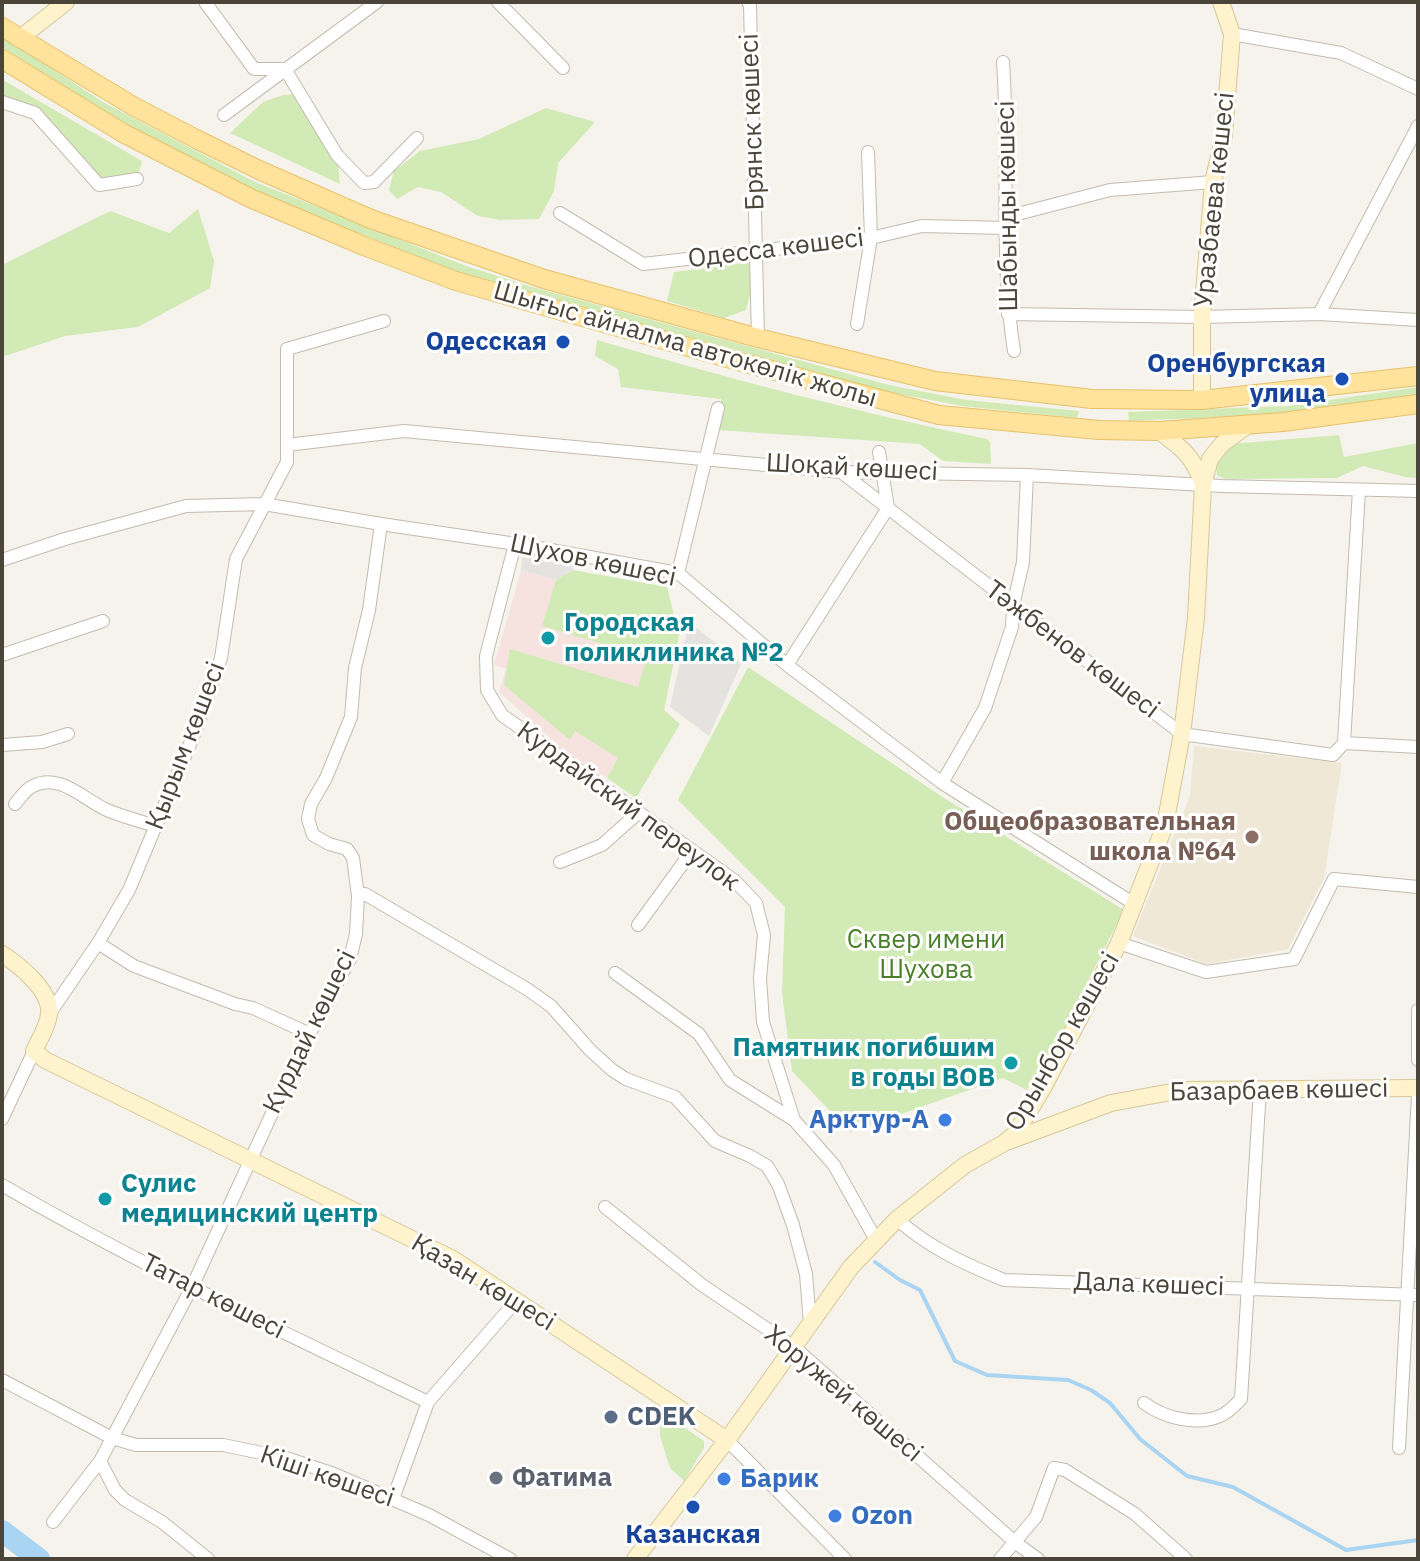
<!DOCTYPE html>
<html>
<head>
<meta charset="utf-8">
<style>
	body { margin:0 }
	#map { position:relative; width:1420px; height:1561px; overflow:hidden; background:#f6f3ec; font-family:"IBM Plex Sans",sans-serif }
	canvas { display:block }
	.frame { position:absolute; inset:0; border:4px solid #4b4439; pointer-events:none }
</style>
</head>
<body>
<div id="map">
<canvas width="1420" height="1561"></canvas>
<div class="frame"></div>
</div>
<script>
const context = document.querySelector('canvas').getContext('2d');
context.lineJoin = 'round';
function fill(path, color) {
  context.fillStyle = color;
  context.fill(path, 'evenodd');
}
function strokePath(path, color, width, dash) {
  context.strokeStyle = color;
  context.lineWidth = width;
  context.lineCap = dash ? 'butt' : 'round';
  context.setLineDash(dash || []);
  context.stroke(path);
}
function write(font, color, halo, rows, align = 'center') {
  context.font = font + ' "IBM Plex Sans",sans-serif';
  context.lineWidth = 6;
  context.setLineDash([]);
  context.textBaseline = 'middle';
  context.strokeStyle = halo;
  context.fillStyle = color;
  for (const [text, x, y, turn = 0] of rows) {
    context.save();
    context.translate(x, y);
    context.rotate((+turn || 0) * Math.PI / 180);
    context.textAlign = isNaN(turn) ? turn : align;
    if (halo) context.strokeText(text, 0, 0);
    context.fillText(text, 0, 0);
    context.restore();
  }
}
const education = new Path2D(`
	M1194 746 1342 763 1324 878 1288 949 1206 964 1133 936 1190 796Z`);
const medical = new Path2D(`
	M521 570 556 580 663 621 679 635 655 758 637 783 607 778 565 751 499 692 506 669 494 665Z`);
const green = new Path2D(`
	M2 36 103 102 255 182 466 266 532 287 889 385 966 400 1079 411 1077 418 962 406 889 392 463 275 250 189 98 109 2 47Z
	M3 80 142 161 137 179 99 185 35 113 2 102Z
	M300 94 337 155 340 184 230 133 263 102 283 95Z
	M546 108 595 122 558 163 554 191 539 219 500 220 478 216 441 192 418 187 397 199 389 190 394 171 420 151 479 139Z
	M198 209 214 261 210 288 138 327 65 336 2 357V265L110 211 169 233Z
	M752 262V287L746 310 724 318 667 301 674 272Z
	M597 340C726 378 856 412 987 439L990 442 991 464 943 461 920 444 718 430 721 399 621 387 618 369 595 356Z
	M1418 387V396L1289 414 1129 421 1128 412 1288 406Z
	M1339 435 1344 457 1418 443V478L1405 477 1363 466 1337 478 1225 479 1217 475 1215 464 1230 444Z
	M573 570 667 587 679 635 664 710 680 724 636 798 607 778 618 758 575 731 570 740 504 685 510 649 638 687 647 657 542 626 556 580Z
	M748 667 944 798 1124 910 1056 1044 1027 1090 1003 1078 850 1132 792 1071 782 993 785 907 678 800Z
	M660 1411 704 1441V1448L684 1481 670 1468 660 1436Z`);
const parking = new Path2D(`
	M523 545 578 555 573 570 556 580 521 570Z
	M697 628 741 664 709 736 670 707 687 631Z`);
const stream = new Path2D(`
	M875 1262 900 1280 920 1290 955 1361 987 1375 1068 1380 1091 1390 1110 1403 1140 1439 1187 1476 1233 1487 1346 1550 1418 1540`);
const river = new Path2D(`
	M2 1531 39 1559`);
const street = new Path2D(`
	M205 2 254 69H285L337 155 364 183 374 182 417 138
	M498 2 563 68
	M748 2 750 5 758 338
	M1232 34 1341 53 1418 89
	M1003 62C1010 158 999 256 1014 351
	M2 102 35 113 99 185 137 179
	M224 115 377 2
	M560 213 643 264 871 238 922 226 1006 228
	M1006 217 1110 190 1213 182
	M1008 314 1202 317 1319 314 1418 320
	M1319 314 1418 126
	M857 324 871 238 868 152
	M287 445 404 431 841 472 1027 475 1222 486 1418 491
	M841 472 1182 734 1333 755 1344 743 1359 490
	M515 544 486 656 487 690 502 715 735 881 756 903 764 935 760 978 763 1022 794 1120
	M2 560 65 539 186 506 264 504 381 524 523 545 678 573 787 665 942 783 1136 905
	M678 573 718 408
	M2 655 103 621
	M787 665 888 508 879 452
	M1344 743 1418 747
	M2 745 42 742 68 734
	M942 783 985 708 1012 627 1013 606 1023 562 1027 475
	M15 804C20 798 26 789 33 786 60 772 84 800 107 810 123 817 140 821 156 826
	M560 862 602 845 638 813
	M358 896 365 894 527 989 551 1006 590 1050 612 1070 626 1079 675 1097 715 1141 750 1156 767 1166 778 1184 793 1225 806 1274 810 1323
	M638 925 692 851
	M98 943 134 966 235 1004 253 1008 310 1034
	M1119 943 1206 972 1294 959 1334 879 1418 887
	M615 973 699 1034 730 1080 794 1120 834 1165 876 1240
	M1418 1010V1060
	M50 1013 98 943 129 890 195 732 221 658 236 559 287 462V349L384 321
	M2 1119 34 1051
	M2 1185C140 1265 285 1333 428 1402
	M605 1207 702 1285 794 1347 1016 1543 1038 1559
	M897 1219C929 1248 965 1264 1004 1280L1418 1295
	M2 1380 112 1438 136 1445H223L286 1458 334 1474 429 1515 510 1559
	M1144 1403C1164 1418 1196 1426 1220 1416 1228 1413 1235 1405 1241 1399L1260 1089
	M727 1440 845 1559
	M1399 1448 1418 1095
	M100 1461 115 1490 125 1500 162 1522 208 1559
	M393 1499 428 1402 517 1300
	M53 1522 100 1461 192 1287 303 1046 350 959 356 934 358 896 353 858 347 849 329 844 313 835 308 819 311 804 326 778 351 717 355 668 369 610 381 524
	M1000 1559 1036 1517 1054 1468 1065 1470 1135 1514 1186 1559`);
const secondary = new Path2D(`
	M19 39 66 2
	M1202 400V317L1213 182 1224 135 1232 34 1221 2
	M1159 431C1182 448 1193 456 1203 484
	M2 954C19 965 52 991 49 1014 48 1026 39 1040 34 1051L45 1060 453 1259 727 1440
	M1009 1141 1111 1103 1182 1090 1418 1088
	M635 1559 727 1440 851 1267 897 1219 965 1165 1004 1143 1015 1134 1043 1088 1119 943 1165 825 1182 734 1196 618 1203 485 1210 459 1222 444 1248 425`);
const primary = new Path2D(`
	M2 27 133 106 196 139 259 170 371 219 544 279 758 338 935 381 1092 399 1202 400 1418 376
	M2 59 123 133 250 198 364 246 456 281 734 360 939 415 1099 430 1159 431 1283 422 1418 404`);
const markers = [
	[563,342,8,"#1a4fb4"],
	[1342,379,8,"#1a4fb4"],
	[548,638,8,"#0f9aa8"],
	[1252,837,8,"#8d6e63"],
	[1011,1063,8,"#0f9aa8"],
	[945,1120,8,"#3f7fe0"],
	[105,1199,8,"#0f9aa8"],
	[611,1417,8,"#5c6f8a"],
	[496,1478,8,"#6b7280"],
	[724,1479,8,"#3f7fe0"],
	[693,1507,8,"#1a4fb4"],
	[835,1516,8,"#3f7fe0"]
];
const streetNames = [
	["Брянск көшесі",753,122,-92],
	["Уразбаева көшесі",1215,200,-84],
	["Шабынды көшесі",1008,206,-91],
	["Одесса көшесі",776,249,-7],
	["Шығыс айналма автокөлік жолы",685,345,16],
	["Шоқай көшесі",852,468,3],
	["Шухов көшесі",593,561,12],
	["Тәжбенов көшесі",1072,650,37],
	["Қырым көшесі",186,746,-69],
	["Курдайский переулок",628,807,36],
	["Күрдай көшесі",310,1032,-64],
	["Орынбор көшесі",1063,1042,-60],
	["Базарбаев көшесі",1279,1091,-1],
	["Қазан көшесі",483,1283,31],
	["Дала көшесі",1149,1285,2],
	["Татар көшесі",213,1297,27],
	["Хоружей көшесі",843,1394,40],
	["Кіші көшесі",327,1477,19]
];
const transitNames = [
	["Одесская",547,342],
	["Оренбургская",1326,364],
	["улица",1326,394],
	["Казанская",693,1535,"center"]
];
const cultureNames = [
	["Городская",564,623],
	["поликлиника №2",564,653],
	["Памятник погибшим",995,1048,"right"],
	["в годы ВОВ",995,1078,"right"],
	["Сулис",121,1184],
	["медицинский центр",121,1214]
];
const educationNames = [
	["Общеобразовательная",1236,822],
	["школа №64",1236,852]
];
const parkNames = [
	["Сквер имени",926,940],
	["Шухова",926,970]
];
const shopNames = [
	["Арктур-А",929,1120,"right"],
	["Барик",740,1479],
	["Ozon",851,1516]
];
const serviceNames = [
	["CDEK",627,1417]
];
const worshipNames = [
	["Фатима",512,1478]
];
fill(education, '#efe8d6');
fill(medical, '#f6e3e0');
fill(green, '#d2eab5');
fill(parking, '#e5e3e0');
strokePath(stream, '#a9d4f2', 4);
strokePath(river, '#a9d4f2', 22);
strokePath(street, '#c2bbae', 14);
strokePath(secondary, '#d6c79b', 18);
strokePath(primary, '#e6c16a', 20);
strokePath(street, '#fff', 12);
strokePath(secondary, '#fff3cd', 16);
strokePath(primary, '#ffe39c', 18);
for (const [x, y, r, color] of markers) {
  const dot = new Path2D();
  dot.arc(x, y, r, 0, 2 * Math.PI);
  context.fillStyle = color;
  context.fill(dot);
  strokePath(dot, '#fff', 3);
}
write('26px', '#4b4439', '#fff', streetNames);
write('bold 26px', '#164399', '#fff', transitNames, 'right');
write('bold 26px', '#0d838f', '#fff', cultureNames, 'left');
write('bold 26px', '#785e54', '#fff', educationNames, 'right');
write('26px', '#4a7f2a', '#fff', parkNames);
write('bold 26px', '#366cbe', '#fff', shopNames, 'left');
write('bold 26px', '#4e5e75', '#fff', serviceNames, 'left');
write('bold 26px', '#5b616d', '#fff', worshipNames, 'left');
</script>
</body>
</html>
